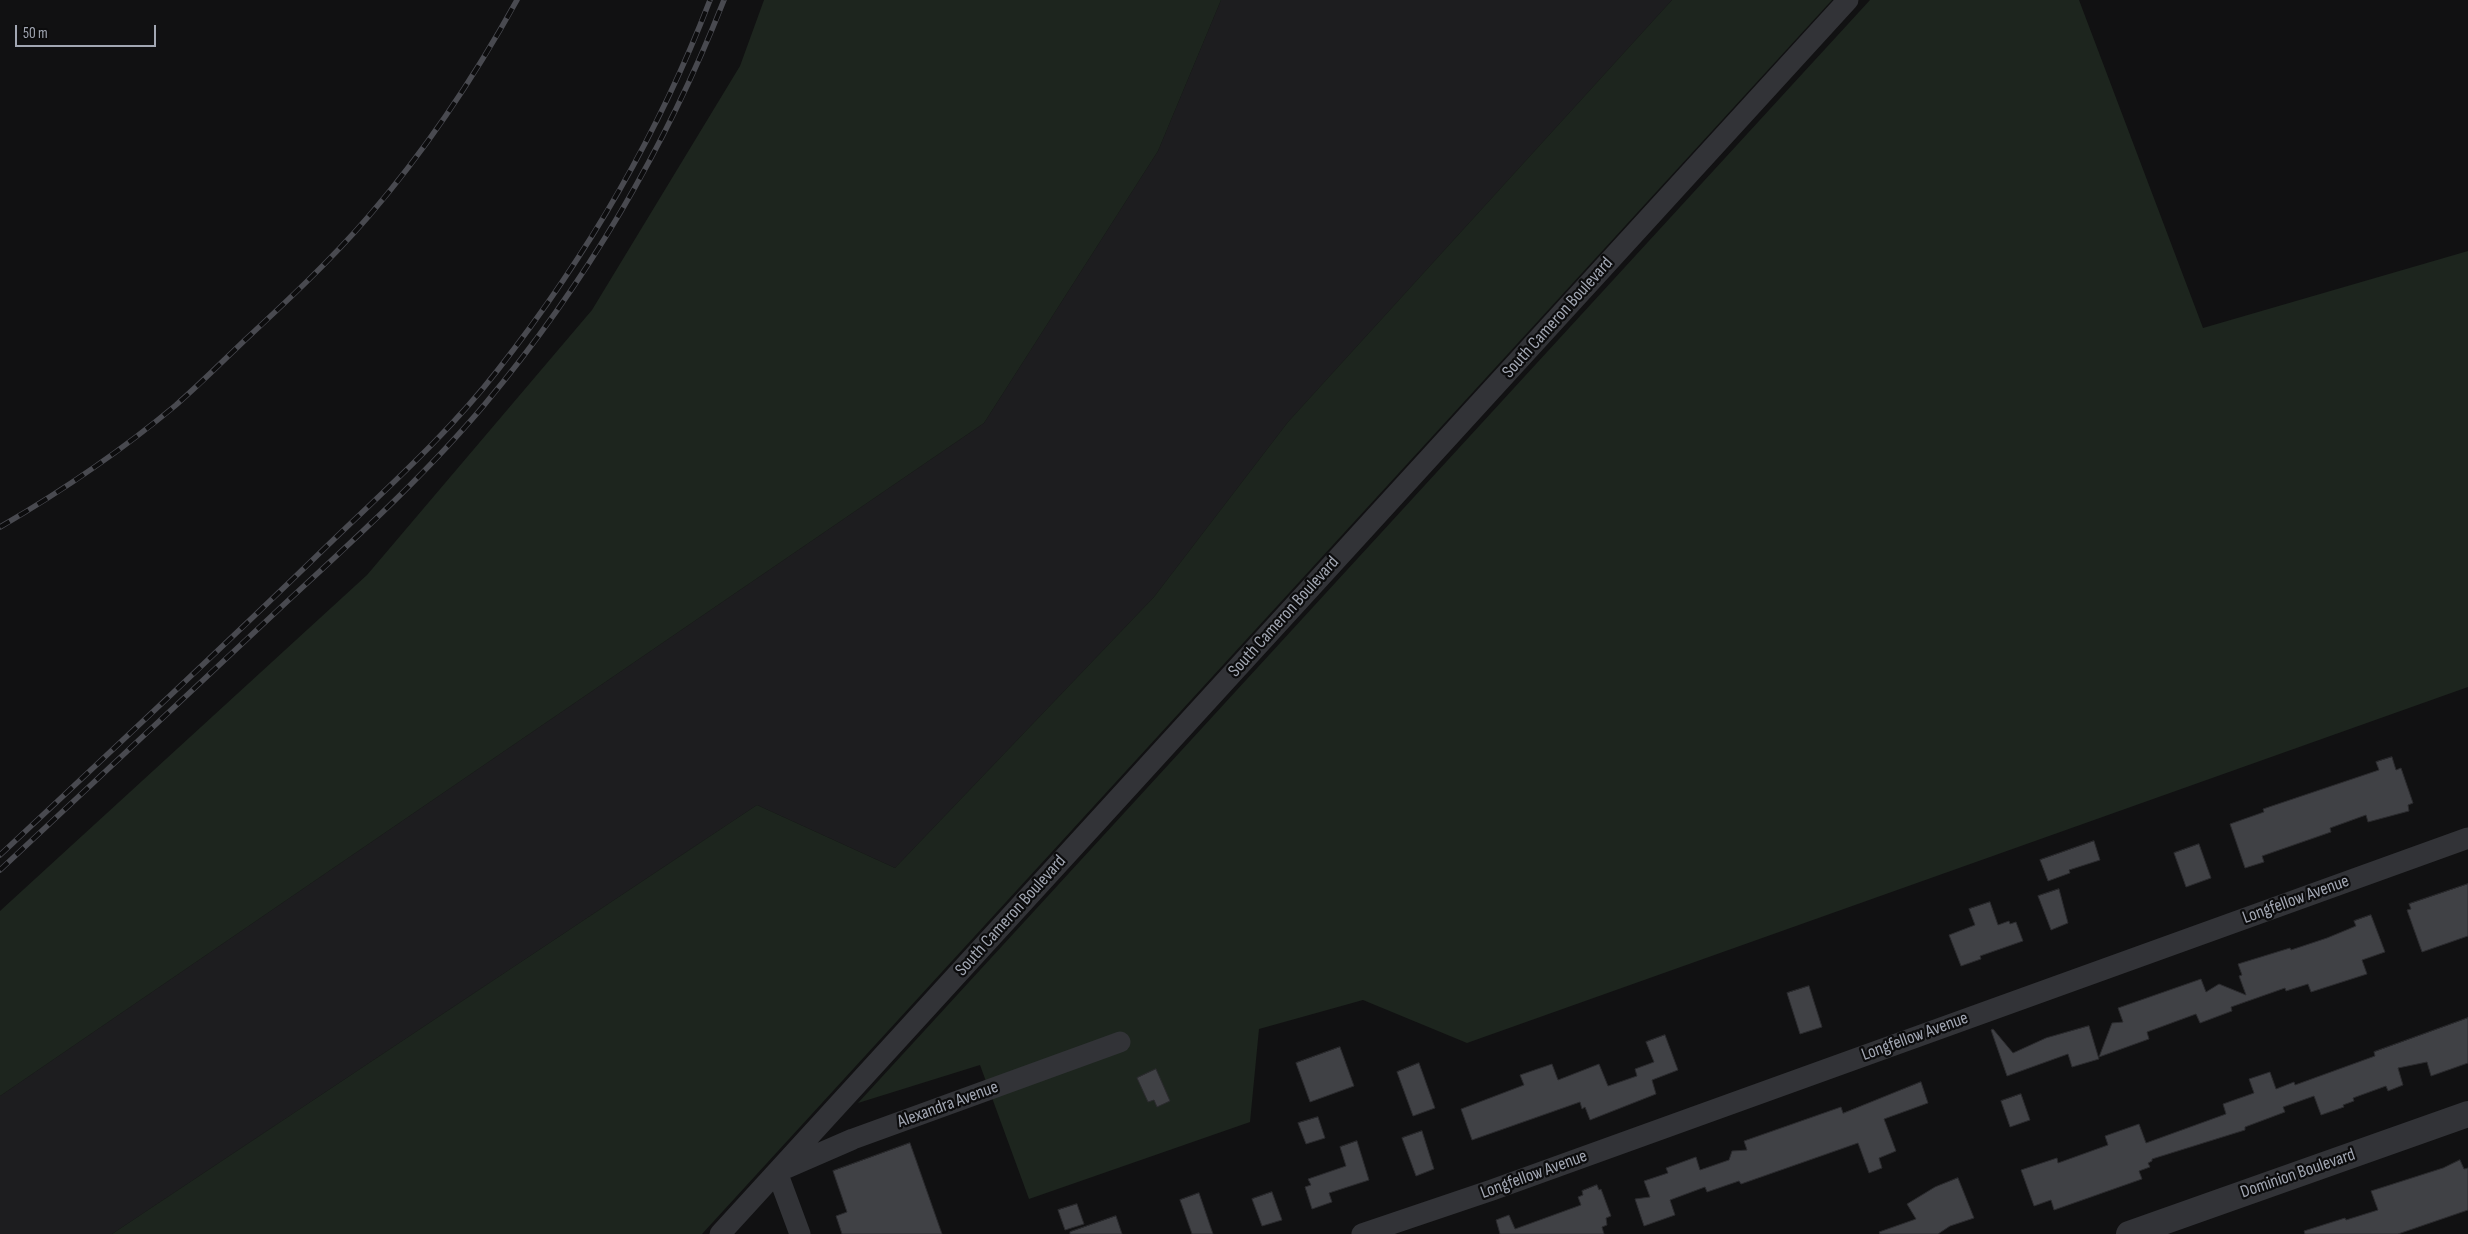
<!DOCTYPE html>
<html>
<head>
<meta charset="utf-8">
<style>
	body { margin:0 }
	#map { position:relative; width:2468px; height:1234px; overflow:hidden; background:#111112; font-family:"Sofia Sans Condensed",sans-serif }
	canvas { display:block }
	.scale { position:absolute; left:15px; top:25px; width:141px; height:22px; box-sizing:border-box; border:2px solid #a2a7b3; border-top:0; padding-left:6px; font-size:15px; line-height:18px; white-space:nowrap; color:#a2a7b3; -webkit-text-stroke:4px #0c0c0d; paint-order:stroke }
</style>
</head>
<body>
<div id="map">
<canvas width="2468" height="1234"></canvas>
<div class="scale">50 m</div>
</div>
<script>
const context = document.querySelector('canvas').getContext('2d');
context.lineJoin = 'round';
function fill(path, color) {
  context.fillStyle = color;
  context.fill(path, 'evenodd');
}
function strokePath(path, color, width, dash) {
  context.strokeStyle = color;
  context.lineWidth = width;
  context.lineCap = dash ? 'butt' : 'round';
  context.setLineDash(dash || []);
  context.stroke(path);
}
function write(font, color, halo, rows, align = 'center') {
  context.font = font + ' "Sofia Sans Condensed",sans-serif';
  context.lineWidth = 4.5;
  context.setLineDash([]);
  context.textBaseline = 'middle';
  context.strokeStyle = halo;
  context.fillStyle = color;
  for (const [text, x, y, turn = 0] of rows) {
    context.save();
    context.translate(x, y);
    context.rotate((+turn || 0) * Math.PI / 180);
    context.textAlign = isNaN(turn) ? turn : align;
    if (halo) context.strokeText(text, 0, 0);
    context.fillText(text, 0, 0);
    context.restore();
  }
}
const built = new Path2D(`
	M1221 0H1672L1288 422 1154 597 895 868 757 805 112 1234H0V1096L984 423 1158 151Z`);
const green = new Path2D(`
	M764 0H1221L1158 151 984 423 0 1096V911L367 575 592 310 740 66Z
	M1672 0H1832L702 1234H112L757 805 895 868 1154 597 1288 422Z
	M1870 0H2079L2203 328 2468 251V687L1467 1043 1363 1000 1259 1029 1250 1122 1029 1199 980 1065 858 1103Z`);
const building = new Path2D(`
	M2392 757 2396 770 2401 768 2413 803 2408 805 2409 811 2368 822 2366 815 2330 828 2331 832 2262 856 2264 862 2245 868 2230 824 2264 812 2263 809 2379 770 2376 762Z
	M2094 841 2100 860 2069 870 2070 873 2048 881 2040 860Z
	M2199 844 2211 878 2186 887 2174 853Z
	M2468 884V936L2422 952 2407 910 2411 909 2409 904Z
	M2059 889 2068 923 2051 930 2038 896Z
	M1990 902 1998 925 2009 921 2010 924 2016 922 2023 941 1980 956 1981 959 1961 966 1949 935 1975 925 1969 909Z
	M2371 915 2385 952 2362 960 2367 974 2311 992 2308 984 2286 991 2285 988 2231 1007 2232 1011 2200 1023 2196 1014 2147 1032 2149 1039 2099 1057 2112 1023 2123 1022 2118 1008 2201 979 2206 992 2219 984 2246 995 2239 976 2242 975 2238 964 2290 948 2291 950 2327 938 2356 926 2354 921Z
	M1809 986 1822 1027 1800 1034 1787 993Z
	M2468 1018V1063L2431 1076 2427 1062 2398 1068 2403 1085 2388 1091 2386 1086 2353 1098 2354 1101 2343 1105 2344 1107 2321 1115 2314 1096 2283 1107 2285 1112 2245 1127V1130L2152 1159V1161L2148 1163 2150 1167 2139 1171 2142 1179 2054 1210 2051 1200 2034 1206 2021 1170 2057 1158 2058 1163 2108 1145 2105 1136 2139 1124 2146 1143 2226 1114 2223 1104 2254 1093 2249 1079 2270 1072 2276 1089 2294 1082 2295 1085 2375 1056 2374 1052Z
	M2089 1026 2099 1059 2072 1067 2068 1054 2007 1076 1991 1030 1993 1029 2013 1053 2046 1038Z
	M1665 1035 1678 1070 1652 1080 1656 1094 1590 1120 1585 1107 1582 1109 1580 1102 1472 1140 1461 1109 1524 1085 1520 1075 1552 1064 1558 1080 1599 1064 1608 1086 1637 1076 1635 1069 1654 1062 1646 1042Z
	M1340 1047 1354 1086 1310 1102 1296 1063Z
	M1419 1063 1435 1108 1413 1116 1397 1072Z
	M1156 1069 1170 1101 1157 1107 1154 1100 1148 1102 1137 1078Z
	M1921 1082 1928 1103 1884 1119 1896 1151 1879 1158 1882 1168 1869 1173 1858 1143 1741 1184 1739 1181 1707 1192 1705 1187 1670 1200 1675 1215 1644 1226 1635 1199 1650 1197 1644 1181 1668 1173 1666 1168 1696 1157 1700 1170 1729 1160 1732 1151 1747 1150 1744 1141 1841 1107 1843 1113Z
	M2021 1094 2030 1120 2010 1127 2001 1101Z
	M1318 1117 1325 1138 1306 1144 1298 1123Z
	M1422 1131 1434 1169 1416 1176 1402 1138Z
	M1357 1141 1369 1180 1329 1193 1332 1202 1312 1209 1305 1187 1311 1185 1308 1179 1346 1166 1340 1147Z
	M910 1143 942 1234H842L836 1216 847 1212 833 1171Z
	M2460 1160 2464 1169 2468 1168V1210L2398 1234H2305L2304 1231 2345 1218 2346 1220 2378 1210 2371 1191 2443 1168Z
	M1958 1178 1974 1218 1950 1226 1938 1234H1880L1879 1232 1916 1219 1907 1204 1935 1187Z
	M1597 1185 1599 1190 1601 1189 1611 1216 1606 1218 1607 1225 1602 1227 1604 1234H1500L1496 1220 1509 1215 1515 1229 1581 1205 1578 1197 1583 1195 1582 1191Z
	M1272 1192 1282 1220 1262 1226 1252 1199Z
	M1199 1193 1213 1234H1192L1180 1200Z
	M1077 1204 1084 1224 1065 1230 1058 1210Z
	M1116 1216 1122 1234H1070V1232Z`);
const minor = new Path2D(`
	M720 1234 1848 0
	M800 1234 777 1172 853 1139 1120 1042
	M1362 1234 1492 1190 2468 838`);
const tertiary = new Path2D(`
	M2129 1234 2468 1114`);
const rail = new Path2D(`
	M0 527C62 491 121 451 176 405 200 384 222 362 245 340 287 301 330 261 368 217 425 151 475 76 517 0
	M0 855C110 752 220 650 328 545 386 489 448 434 497 371 585 259 659 133 710 0
	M0 870C92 784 185 697 277 611 349 544 422 479 485 404 587 282 666 147 724 0`);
const streetNames = [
	["South Cameron Boulevard",1558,318,-48],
	["South Cameron Boulevard",1284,617,-48],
	["Longfellow Avenue",2296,900,-20],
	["South Cameron Boulevard",1011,916,-48],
	["Longfellow Avenue",1915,1037,-20],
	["Alexandra Avenue",948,1105,-20],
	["Dominion Boulevard",2298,1174,-19],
	["Longfellow Avenue",1534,1175,-20]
];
fill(built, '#1d1d1f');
fill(green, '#1d251e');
fill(building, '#404145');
strokePath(building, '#2b2b2e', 1);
strokePath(minor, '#323337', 21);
strokePath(tertiary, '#323337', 26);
strokePath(rail, '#494a50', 5.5);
strokePath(rail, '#0c0c0d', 4, [11]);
write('18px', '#a2a7b3', '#0c0c0d', streetNames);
</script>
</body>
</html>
